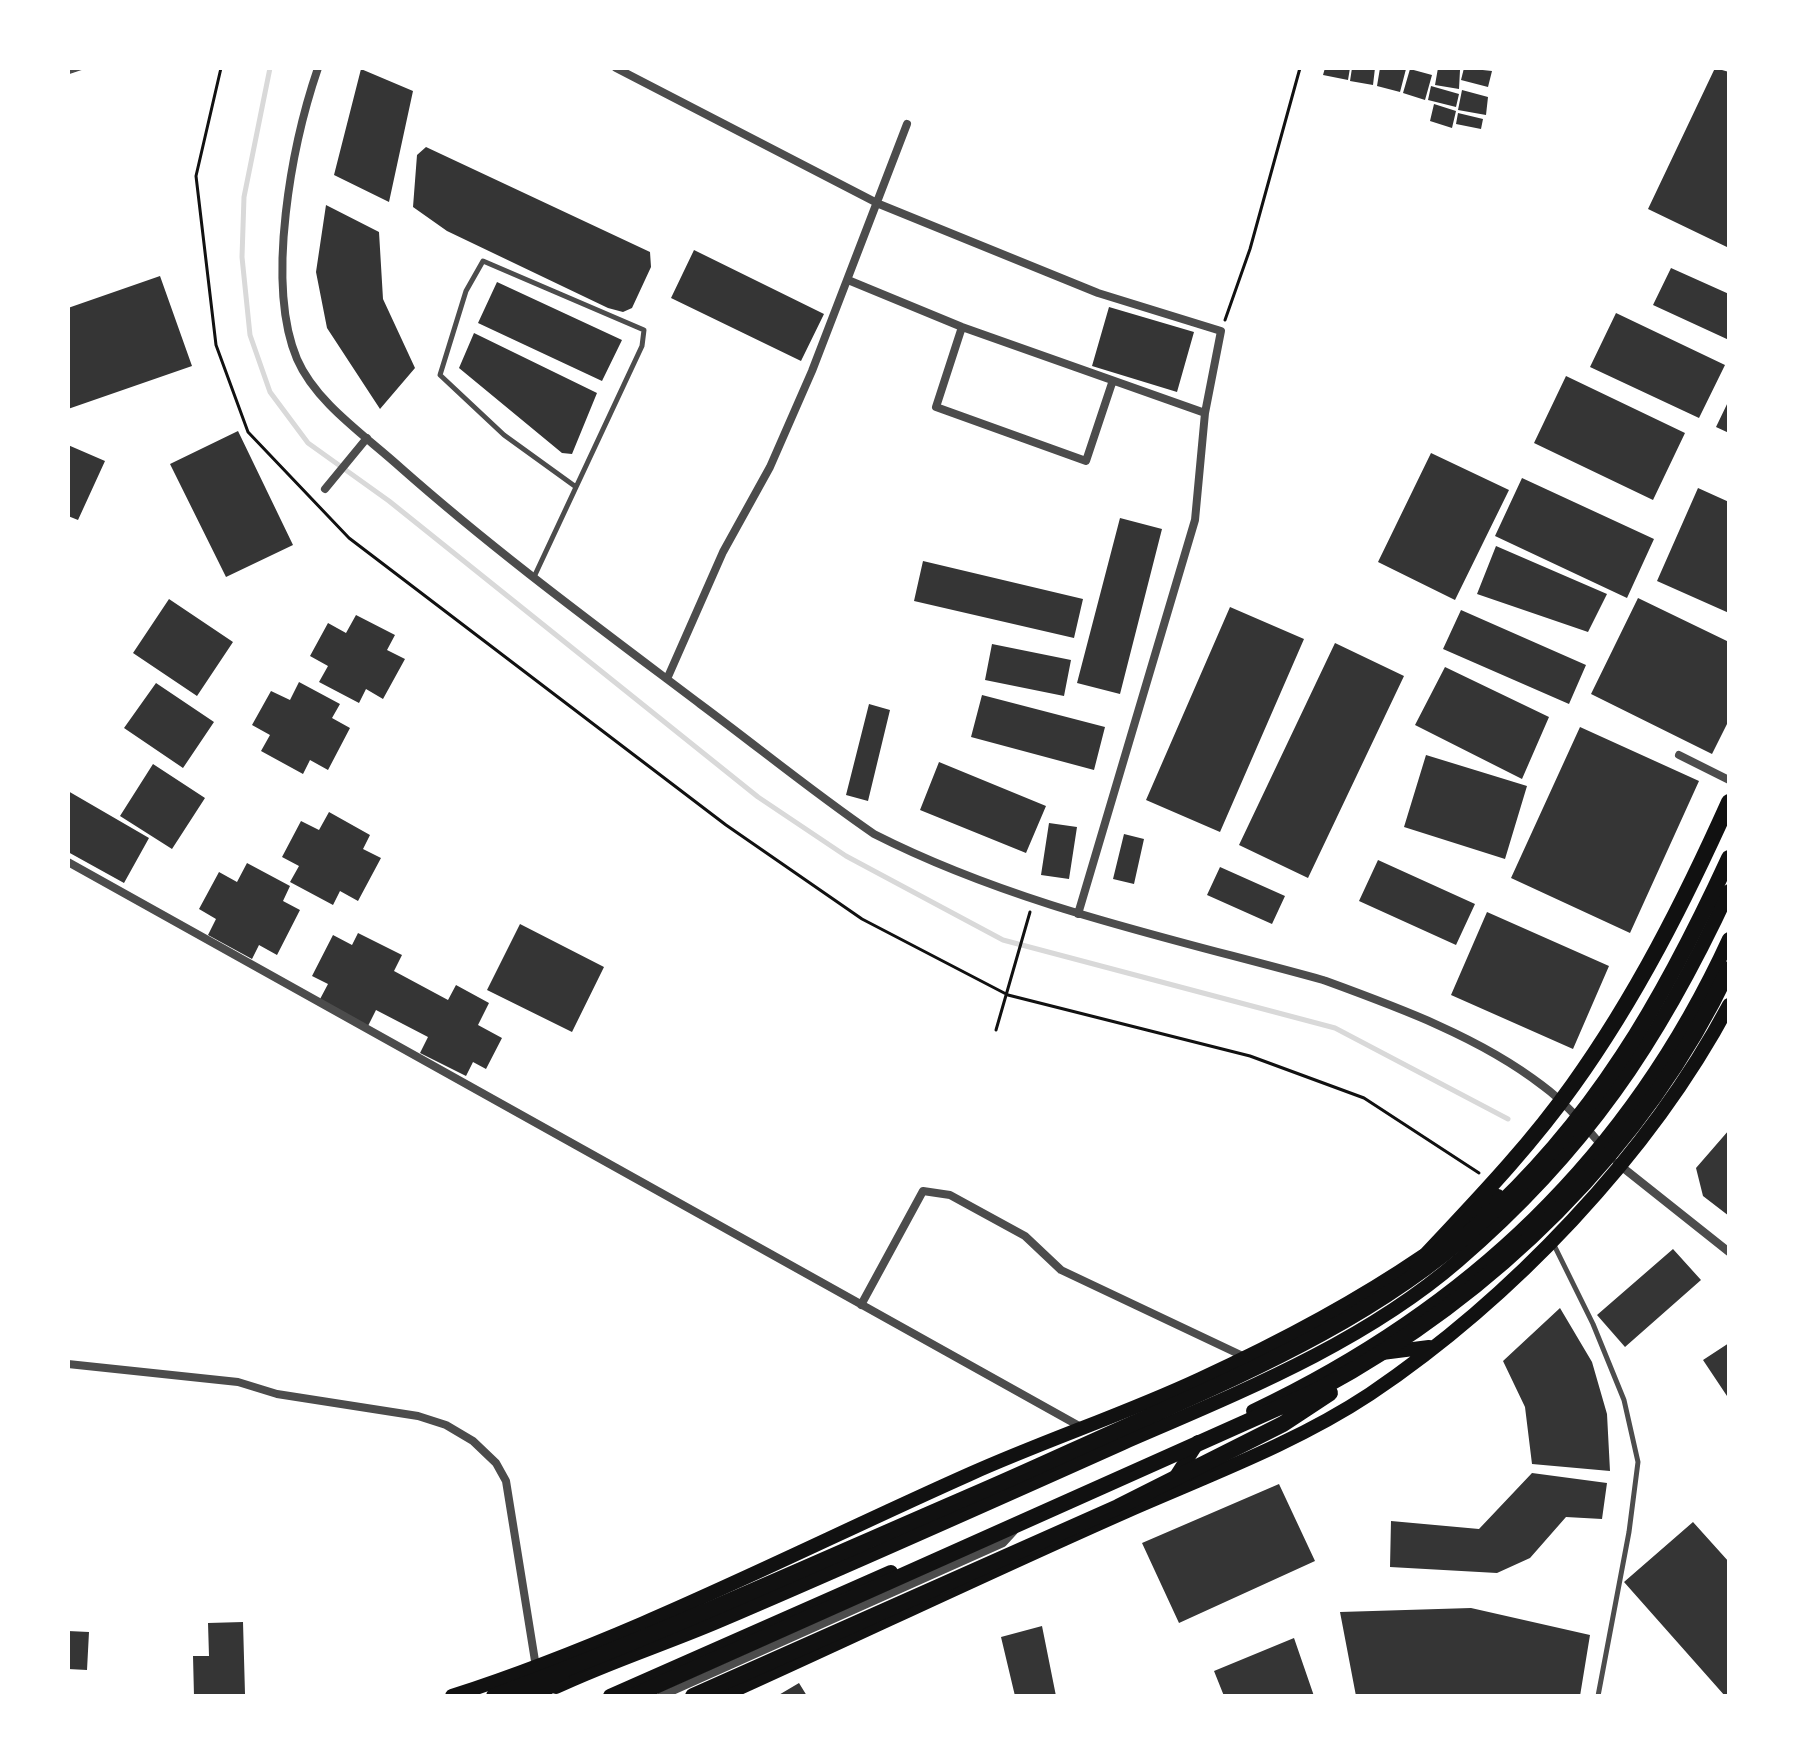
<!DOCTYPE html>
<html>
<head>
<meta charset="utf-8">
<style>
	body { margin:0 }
	#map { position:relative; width:1797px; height:1764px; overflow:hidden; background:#fff; font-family:Roboto,sans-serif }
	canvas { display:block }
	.frame { position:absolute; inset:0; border:70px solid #fff; pointer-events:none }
</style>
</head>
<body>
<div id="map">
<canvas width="1797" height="1764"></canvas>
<div class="frame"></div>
</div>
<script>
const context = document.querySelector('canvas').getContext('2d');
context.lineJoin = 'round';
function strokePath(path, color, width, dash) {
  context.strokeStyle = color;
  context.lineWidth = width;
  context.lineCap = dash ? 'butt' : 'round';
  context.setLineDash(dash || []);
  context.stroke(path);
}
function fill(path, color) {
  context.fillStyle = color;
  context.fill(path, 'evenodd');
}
const stream = new Path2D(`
	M270 68 244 197 242 257 250 335 270 392 308 443 389 501 758 797 846 856 1003 940 1335 1028 1508 1119`);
const building = new Path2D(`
	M1325 68H1350L1348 80 1323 75Z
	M1352 68H1375L1373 85 1350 81Z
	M1380 68 1406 69 1400 92 1377 86Z
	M1438 68 1460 70 1459 89 1435 85Z
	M1464 68 1492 71 1488 87 1461 80Z
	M1715 68 1729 72V248L1648 209Z
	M361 69 413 91 389 202 334 175Z
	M1410 69 1432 75 1425 100 1403 93Z
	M1431 86 1459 94 1456 107 1428 100Z
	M1462 90 1488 97 1486 115 1458 110Z
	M1434 104 1456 111 1452 128 1430 121Z
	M1458 113 1483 119 1481 129 1456 124Z
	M426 147 650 252 651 267 632 308 623 312 608 308 447 231 413 207 417 155Z
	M326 205 379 232 383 299 415 368 380 409 327 328 316 272Z
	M694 250 824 314 801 361 671 298Z
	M1671 268 1729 294V340L1653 305Z
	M160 276 192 366 68 409V308Z
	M497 282 622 340 602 381 478 323Z
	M1109 307 1194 332 1177 392 1092 366Z
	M1616 313 1725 365 1699 418 1590 367Z
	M474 333 597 393 572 454 562 453 459 368Z
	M1566 376 1685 433 1653 500 1534 443Z
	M1729 400V433L1716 427Z
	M238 431 293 545 226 577 170 464Z
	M68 445 105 461 78 520 68 516Z
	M1431 453 1509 490 1455 600 1378 562Z
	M1522 478 1654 539 1627 598 1495 536Z
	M1698 488 1729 502V613L1657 581Z
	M1120 518 1162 529 1120 694 1077 683Z
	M1496 546 1607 594 1588 632 1477 594Z
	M923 561 1083 599 1074 638 914 601Z
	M1638 598 1729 642V720L1712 754 1591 694Z
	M169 599 233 642 197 696 133 653Z
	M1230 607 1304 639 1220 832 1146 800Z
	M1461 610 1586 665 1569 704 1443 649Z
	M356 615 395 635 387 650 405 659 383 699 366 689 359 703 319 682 328 666 310 656 328 623 346 633Z
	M1335 643 1404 676 1308 878 1239 845Z
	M992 644 1071 660 1064 696 985 680Z
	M1445 667 1549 717 1522 779 1415 725Z
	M299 682 340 704 332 718 350 728 328 770 310 760 303 774 261 751 270 735 252 725 271 691 290 700Z
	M156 683 214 722 183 768 124 728Z
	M982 695 1105 727 1094 770 971 737Z
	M869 704 890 710 868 801 846 795Z
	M1580 727 1699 781 1630 933 1511 878Z
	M1426 755 1527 786 1505 859 1404 827Z
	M939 762 1046 806 1026 853 920 810Z
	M153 764 205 798 172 849 120 816Z
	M68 791 149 838 124 883 68 852Z
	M329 812 370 835 363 849 381 858 358 901 340 891 333 905 290 882 299 866 282 857 301 821 319 830Z
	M1049 823 1077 827 1069 879 1041 875Z
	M1124 834 1144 839 1134 884 1113 879Z
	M1378 860 1475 904 1456 945 1359 901Z
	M247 863 290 886 283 901 300 910 277 955 259 945 252 959 208 935 216 919 199 909 219 872 237 882Z
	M1220 867 1285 896 1272 924 1207 895Z
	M1487 912 1609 966 1573 1049 1451 995Z
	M520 924 604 967 572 1032 487 990Z
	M358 933 402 955 394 971 448 1000 456 985 489 1003 478 1025 502 1038 486 1069 473 1062 466 1076 420 1053 428 1037 376 1010 368 1026 319 1001 328 984 312 976 333 935 352 945Z
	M1729 1130V1216L1703 1196 1696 1168Z
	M1673 1249 1701 1280 1625 1347 1597 1315Z
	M1560 1308 1592 1362 1607 1414 1610 1471 1532 1464 1525 1407 1503 1361Z
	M1729 1343V1399L1703 1360Z
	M1532 1473 1607 1483 1602 1519 1566 1517 1530 1558 1497 1573 1390 1567 1391 1521 1479 1529Z
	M1279 1484 1315 1561 1179 1623 1142 1543Z
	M1693 1522 1729 1562V1696H1725L1624 1582Z
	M1471 1608 1590 1635 1580 1696H1356L1340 1612Z
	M243 1622 245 1694 194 1696 193 1656H209L208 1623Z
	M1042 1626 1056 1696H1015L1001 1637Z
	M68 1631 89 1632 87 1670 68 1669Z
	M1294 1638 1314 1696H1224L1214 1671Z
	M799 1683 807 1696H777Z`);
const path = new Path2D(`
	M221 68 196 176 216 345 248 432 349 538 726 825 862 919 1008 995 1250 1056 1364 1098 1479 1173
	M1225 320 1250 249 1300 68
	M996 1030 1030 912`);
const service = new Path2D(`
	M68 72 80 68
	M534 577 642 346 644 330 483 261 466 291 440 375 504 435 576 487
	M1554 1245 1593 1324 1624 1400 1638 1462 1629 1532 1598 1696`);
const minor = new Path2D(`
	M318 68C292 144 265 283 297 359 316 403 366 436 401 468 496 552 598 627 700 704 758 747 814 793 874 834 1016 906 1171 938 1323 980 1397 1007 1480 1037 1543 1086 1566 1103 1584 1125 1603 1147
	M616 68 879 204 1098 293 1221 331 1205 413 1195 520 1078 914
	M848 280 962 327 1205 413
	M962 327 936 407 1086 461 1112 383
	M325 489 367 438
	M667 679 723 552 770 467 812 371 907 124
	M1679 755 1729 780
	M68 862 1081 1427
	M1617 1163 1729 1252
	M861 1305 923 1191 950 1195 1025 1236 1061 1270 1245 1357
	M68 1364 238 1382 277 1394 418 1416 446 1425 473 1441 496 1463 506 1481 536 1667
	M661 1696 1003 1543 1014 1531`);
const secondary = new Path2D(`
	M1450 1237 1498 1196
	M1382 1353 1429 1347
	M1173 1481 1198 1442
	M452 1696C632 1638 799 1550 970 1474 1046 1440 1125 1414 1200 1379 1276 1344 1354 1303 1423 1256
	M722 1696C857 1635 991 1571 1127 1511 1209 1475 1296 1443 1370 1394 1511 1299 1649 1155 1729 1005`);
const primary = new Path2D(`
	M1253 1411C1468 1309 1629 1157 1729 939
	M556 1687C609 1662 665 1644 719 1621 855 1563 989 1503 1123 1443 1238 1393 1362 1344 1458 1261 1585 1152 1659 1042 1729 891
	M610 1696 891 1572`);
const trunk = new Path2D(`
	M1417 1265C1471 1207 1527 1150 1573 1085 1636 997 1685 900 1729 802
	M494 1696C652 1638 804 1568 959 1501 1023 1474 1086 1444 1150 1416 1266 1364 1381 1312 1477 1226 1595 1121 1664 999 1729 858
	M529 1696 562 1680
	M633 1696 1318 1390C1493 1295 1643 1150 1729 969
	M693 1696 1118 1507 1283 1424 1330 1393`);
strokePath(stream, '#d9d9d9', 5);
fill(building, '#353535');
strokePath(path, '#111', 3);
strokePath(service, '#4c4c4c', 5);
strokePath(minor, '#4c4c4c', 8);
strokePath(secondary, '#111', 14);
strokePath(primary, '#111', 14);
strokePath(trunk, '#111', 16);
</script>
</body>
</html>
